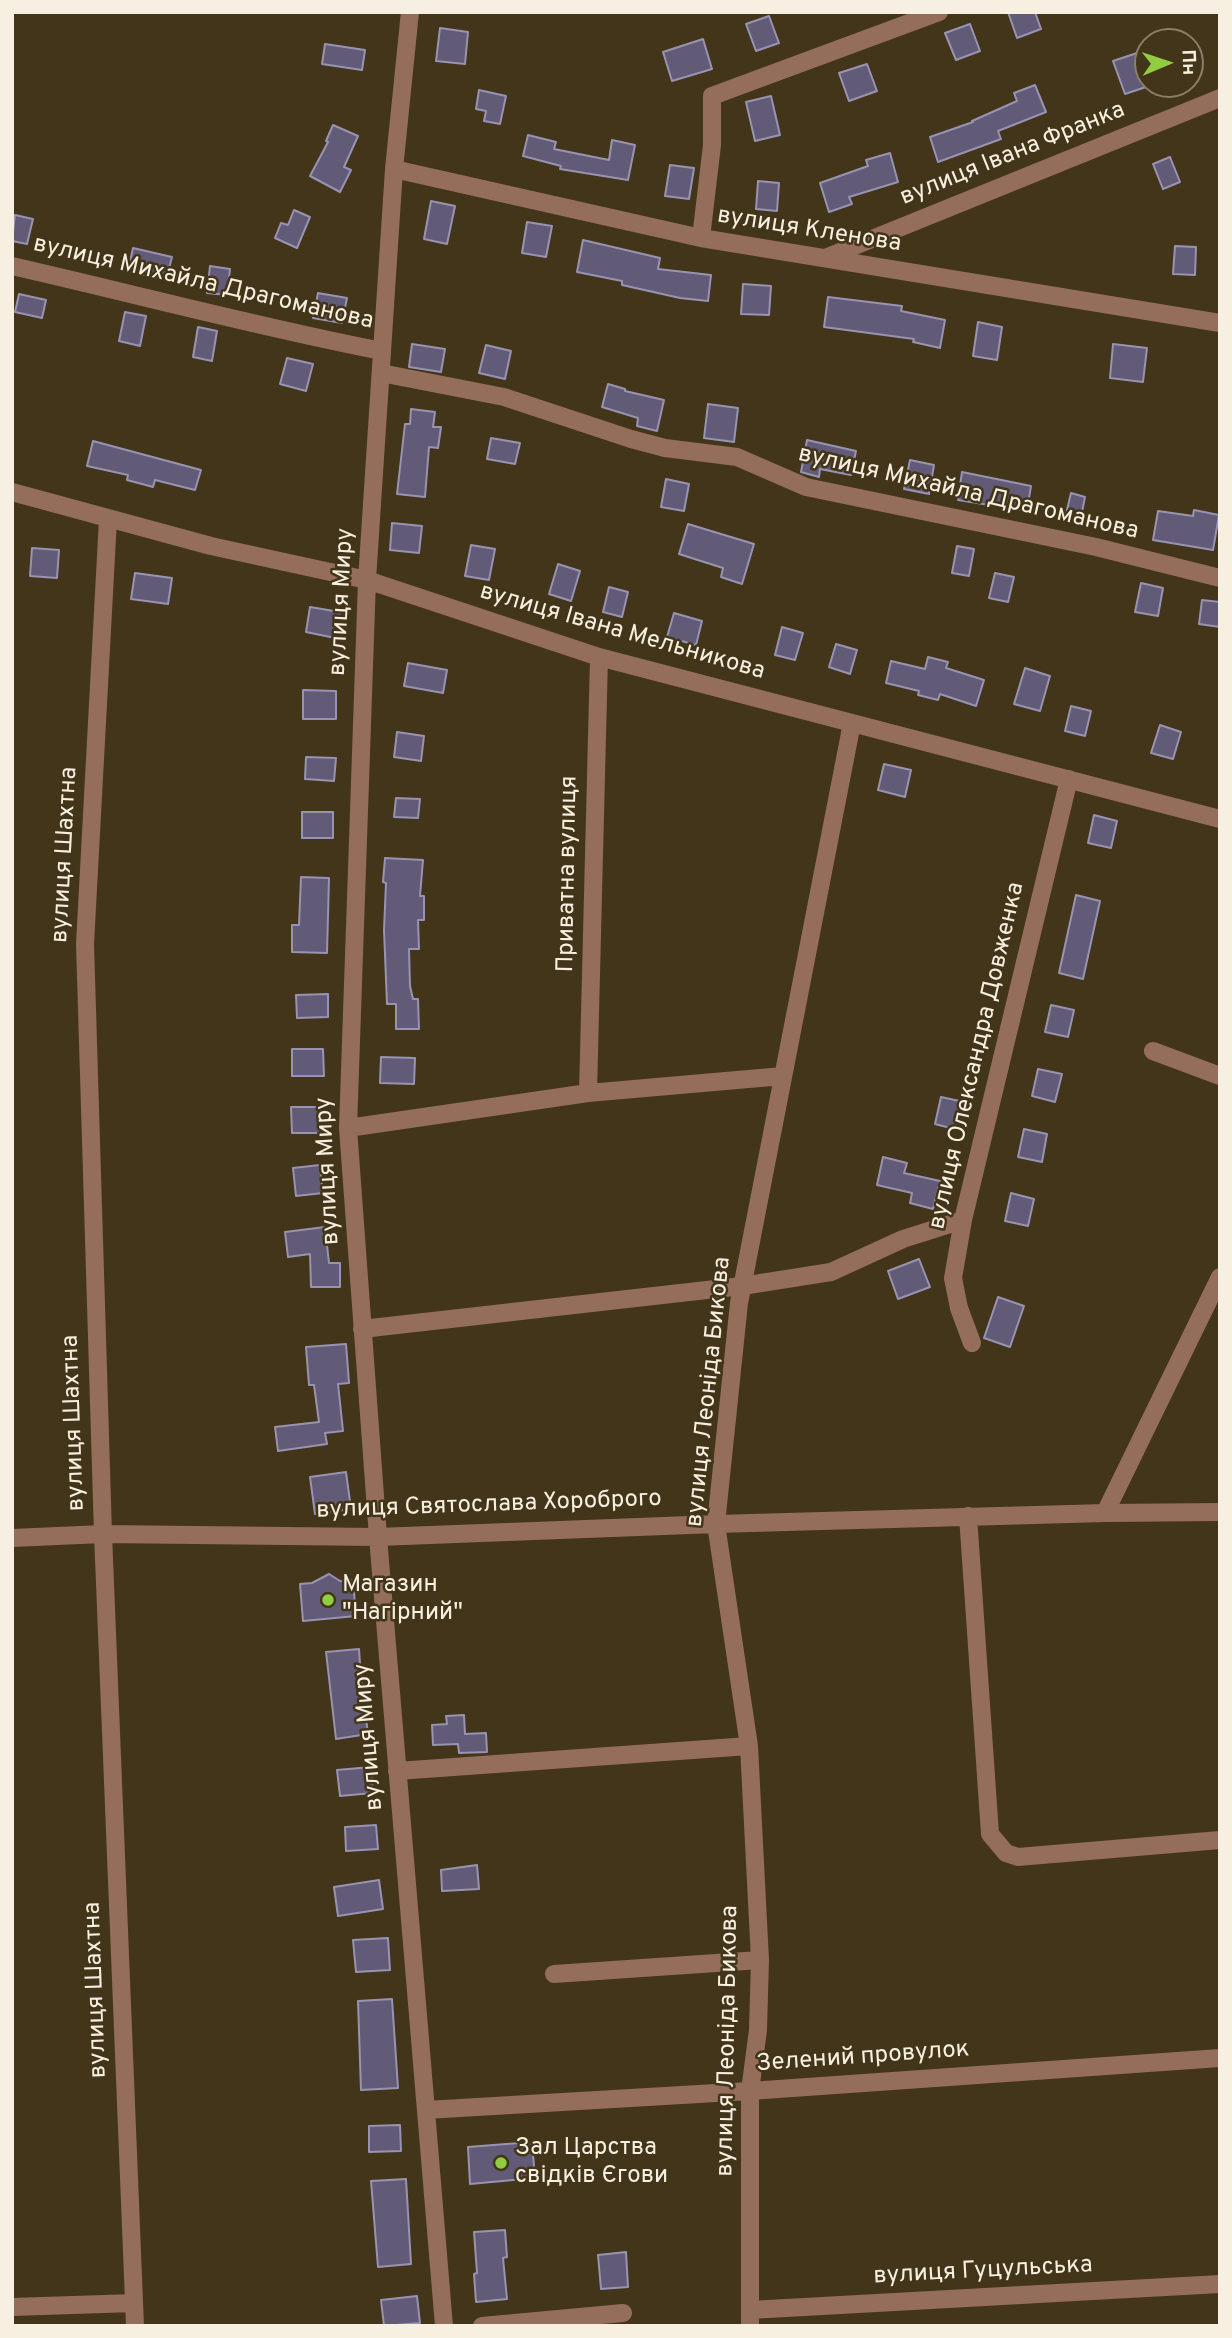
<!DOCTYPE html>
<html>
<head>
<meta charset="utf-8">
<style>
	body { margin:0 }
	#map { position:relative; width:1232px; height:2338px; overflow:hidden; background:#42351a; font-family:Overpass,sans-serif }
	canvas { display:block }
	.frame { position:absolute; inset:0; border:14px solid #f7efdf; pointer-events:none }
	.north { position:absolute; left:1134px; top:28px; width:70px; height:70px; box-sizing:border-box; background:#42351a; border:2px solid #8a7f69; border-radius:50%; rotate:88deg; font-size:19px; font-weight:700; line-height:28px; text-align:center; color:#f7efdf }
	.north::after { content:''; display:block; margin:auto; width:24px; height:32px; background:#91cd40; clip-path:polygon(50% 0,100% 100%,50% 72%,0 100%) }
</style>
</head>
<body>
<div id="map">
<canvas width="1232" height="2338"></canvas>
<div class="frame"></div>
<div class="north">Пн</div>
</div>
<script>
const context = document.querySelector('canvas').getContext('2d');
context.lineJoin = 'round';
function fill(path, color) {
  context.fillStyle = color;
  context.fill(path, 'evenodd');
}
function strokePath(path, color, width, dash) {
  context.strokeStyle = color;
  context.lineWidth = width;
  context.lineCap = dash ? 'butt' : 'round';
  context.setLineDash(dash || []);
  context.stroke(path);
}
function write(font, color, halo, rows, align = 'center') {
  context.font = font + ' Overpass,sans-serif';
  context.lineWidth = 5;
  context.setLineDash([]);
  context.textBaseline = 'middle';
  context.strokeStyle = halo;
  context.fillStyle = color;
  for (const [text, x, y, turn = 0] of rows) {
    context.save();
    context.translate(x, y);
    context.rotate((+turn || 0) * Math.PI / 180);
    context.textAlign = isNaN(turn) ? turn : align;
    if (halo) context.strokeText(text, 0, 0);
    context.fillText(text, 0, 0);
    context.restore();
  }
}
const building = new Path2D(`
	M1008 12H1035L1041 29 1017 38Z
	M769 16 779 43 756 51 746 24Z
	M970 24 980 51 956 60 945 33Z
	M440 28 468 32 465 64 436 61Z
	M703 39 712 69 672 81 663 52Z
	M325 44 365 50 362 70 322 64Z
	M1140 52 1148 74V84L1152 85 1125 94 1113 61Z
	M867 64 877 91 849 101 839 73Z
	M1035 85 1046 112 998 131 1001 139 938 162 930 137 973 122 972 121 1017 101 1014 93Z
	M479 90 506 96 500 124 484 121 486 111 476 109Z
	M771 96 780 135 755 141 746 102Z
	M333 125 358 136 344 167 351 170 340 192 310 176 328 142 326 141Z
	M528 135 556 142 554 149 609 160 612 140 635 145 628 180 560 169 561 166 523 156Z
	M890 153 898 182 849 197 852 204 829 212 820 183 868 166 866 160Z
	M1170 157 1180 182 1163 189 1153 164Z
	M670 165 694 168 689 199 665 196Z
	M758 181 779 183 777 211 756 209Z
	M431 201 455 206 447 244 424 239Z
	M294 210 310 217 297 248 275 238 281 223 288 225Z
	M15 215 33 219 27 244 12 241Z
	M527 222 552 226 546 257 522 253Z
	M583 240 660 258 658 269 711 275 708 301 680 298 622 285V281L577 272Z
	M1175 246 1196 247 1195 275 1173 274Z
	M133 248 172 257 166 280 128 271Z
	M210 266 230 269 227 295 207 293Z
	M743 284 771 286 769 315 741 314Z
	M318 293 347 298 342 323 313 318Z
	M19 294 46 300 42 318 15 312Z
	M828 297 902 306 901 311 945 320 940 348 913 342 914 339 824 327Z
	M125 312 146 316 140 346 119 341Z
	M978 322 1002 327 997 360 973 356Z
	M198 327 217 331 212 361 193 357Z
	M412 344 445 349 441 372 409 367Z
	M1113 344 1147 348 1143 382 1110 378Z
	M486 345 511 351 505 379 479 373Z
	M287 358 313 364 306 391 280 384Z
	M608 384 625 389V391L664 400 657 431 637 426 638 418 602 407Z
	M708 404 738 408 734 442 704 438Z
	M411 409 435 412 433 427H441L438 448 429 447 425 497 397 494 405 424H410Z
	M491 438 520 443 515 464 487 459Z
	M807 440 856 451 851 475 820 469 819 477 801 472Z
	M93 441 201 470 195 490 155 480 153 487 127 480 128 475 87 466Z
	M910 460 934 465 929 494 904 489Z
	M962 472 1031 486 1027 511 958 500Z
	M666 479 689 484 684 511 661 507Z
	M1071 493 1085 497 1081 517 1066 514Z
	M1194 510 1219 515 1213 550 1153 540 1158 511 1193 516Z
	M392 523 422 526 419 553 390 550Z
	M688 524 754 544 742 584 721 577 723 568 679 554Z
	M471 545 495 549 489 580 465 576Z
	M957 546 974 549 969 576 952 573Z
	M32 548 59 550 57 578 30 576Z
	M558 564 580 571 571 601 549 594Z
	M135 573 172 578 168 604 131 599Z
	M995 573 1014 577 1008 602 989 598Z
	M1141 583 1163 588 1158 616 1135 612Z
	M609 587 628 592 622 617 603 612Z
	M1202 600 1220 602V627L1199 624Z
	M310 607 340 612 335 638 306 632Z
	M674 613 702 621 696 645 667 637Z
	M782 627 803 633 795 660 775 655Z
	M836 644 857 650 850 674 829 667Z
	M928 657 948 662 946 668 984 680 976 706 940 694 938 700 918 695 919 691 886 683 891 661 925 669Z
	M408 663 447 670 443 693 404 686Z
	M1025 668 1050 676 1040 711 1014 704Z
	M303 690 336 691V719H303Z
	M1071 706 1091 711 1085 736 1065 731Z
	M1160 725 1181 732 1173 759 1151 753Z
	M397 732 424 736 421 761 394 757Z
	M306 757 336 758 334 781 305 779Z
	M884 764 911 770 905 797 878 790Z
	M396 798 420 799 418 818 394 817Z
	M302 812H333V838H302Z
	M1094 815 1117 821 1111 848 1088 843Z
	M385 858 423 860 420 896H424V920H418L419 949H409L410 986 413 999H418L419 1029H396V1004H387L384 930 386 883 383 882Z
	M301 877 329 878 327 953 292 952V925H299Z
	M1076 895 1100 901 1083 979 1059 973Z
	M328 994V1017L297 1018 296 995Z
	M1051 1005 1074 1010 1068 1037 1045 1032Z
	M292 1049H323L324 1076H292Z
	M381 1057 415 1058 414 1084 380 1083Z
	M1038 1069 1062 1074 1055 1102 1032 1096Z
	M941 1097 964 1102 958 1130 935 1124Z
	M291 1107H322V1133H292Z
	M1024 1129 1047 1134 1042 1162 1018 1157Z
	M883 1157 907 1163 904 1173 940 1181 933 1209 910 1203 912 1193 877 1185Z
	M320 1165 323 1193 296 1196 293 1168Z
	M1011 1193 1034 1199 1028 1226 1005 1221Z
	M325 1227 329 1263H340V1287H311L310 1254 288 1257 285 1232Z
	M919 1259 930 1287 898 1299 888 1271Z
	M998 1297 1024 1306 1010 1347 984 1338Z
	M346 1344 349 1383 338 1384 343 1431 325 1433 327 1444 278 1451 275 1427 319 1422 314 1385H309L306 1347Z
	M346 1472 351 1509 315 1514 310 1477Z
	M329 1574 340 1581 353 1580 356 1616 303 1621 300 1584 312 1583Z
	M359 1649 361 1678 368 1734 336 1739 326 1652Z
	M464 1715 465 1734 486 1733 487 1752 459 1753 458 1744 433 1745 432 1725 447 1724 446 1716Z
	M371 1767 373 1793 340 1796 337 1770Z
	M376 1825 378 1849 346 1851 345 1827Z
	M477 1865 479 1889 442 1891 441 1870Z
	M379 1880 383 1909 338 1916 334 1887Z
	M388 1938 390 1970 356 1972 353 1940Z
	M392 1999 398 2088 361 2090 358 2001Z
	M400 2125 401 2151 369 2152V2126Z
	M532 2142 535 2178 470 2184 468 2147Z
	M406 2179 411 2264 378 2267 371 2181Z
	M505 2230 507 2257 503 2258 507 2299 476 2302 474 2274 477 2273 474 2232Z
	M626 2252 628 2287 601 2289 598 2255Z
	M417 2296 420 2323 384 2326 381 2300Z`);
const minor = new Path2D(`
	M410 12 394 169 367 580 348 1128 378 1537 444 2326
	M394 169 701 238 1220 323
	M701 238 712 145V96L939 12
	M825 258 1220 98
	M12 266C135 294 258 327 382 351
	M381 373 504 397 631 439 665 448 737 457 806 487 1096 547 1220 578
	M12 492 211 546 367 580 599 657 1220 819
	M108 519 85 944 103 1534 135 2326
	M1153 1051 1220 1076
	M588 1093 599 657
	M348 1128 588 1093 783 1076
	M362 1329 742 1286 831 1272 903 1239 963 1220
	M972 1343 959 1308 953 1278 963 1220 1069 779
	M1105 1513 1220 1277
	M968 1516 990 1834 1006 1853 1018 1857 1220 1840
	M12 1538 103 1534 378 1537 716 1524 1105 1513 1220 1512
	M397 1771 749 1746
	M554 1974 760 1960
	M426 2110 750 2091 1220 2058
	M12 2307 134 2303
	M750 2310 1220 2284
	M482 2326 623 2313
	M750 2326V2091L758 2030 760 1960 749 1746 716 1524 739 1303 852 723`);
const markers = [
	[328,1600,7,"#91cd40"],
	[501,2163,7,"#91cd40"]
];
const streetNames = [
	["вулиця Івана Франка",1013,155,-22],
	["вулиця Кленова",809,231,9],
	["вулиця Михайла Драгоманова",203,284,13],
	["вулиця Михайла Драгоманова",968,494,13],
	["вулиця Миру",343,602,-87],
	["вулиця Івана Мельникова",622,633,16],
	["вулиця Шахтна",66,855,-87],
	["Приватна вулиця",569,874,-89],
	["вулиця Олександра Довженка",978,1056,-77],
	["вулиця Миру",329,1171,-93],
	["вулиця Леоніда Бикова",710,1392,-84],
	["вулиця Шахтна",75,1423,-92],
	["вулиця Святослава Хороброго",489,1506,-2],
	["вулиця Миру",370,1737,-95],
	["вулиця Шахтна",97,1990,-92],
	["вулиця Леоніда Бикова",729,2041,-89],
	["Зелений провулок",863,2058,-4],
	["вулиця Гуцульська",983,2272,-3]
];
const poiNames = [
	["Магазин",342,1586],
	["\"Нагірний\"",342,1614],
	["Зал Царства",515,2149],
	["свідків Єгови",515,2177]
];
fill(building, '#615b77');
strokePath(building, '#9993b2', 2);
strokePath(minor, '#956d5b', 18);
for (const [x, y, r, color] of markers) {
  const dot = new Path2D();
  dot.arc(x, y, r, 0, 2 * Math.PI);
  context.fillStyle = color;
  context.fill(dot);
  strokePath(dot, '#42351a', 2.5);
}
write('24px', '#f7efdf', '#42351a', streetNames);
write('24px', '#f7efdf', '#42351a', poiNames, 'left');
</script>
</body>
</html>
